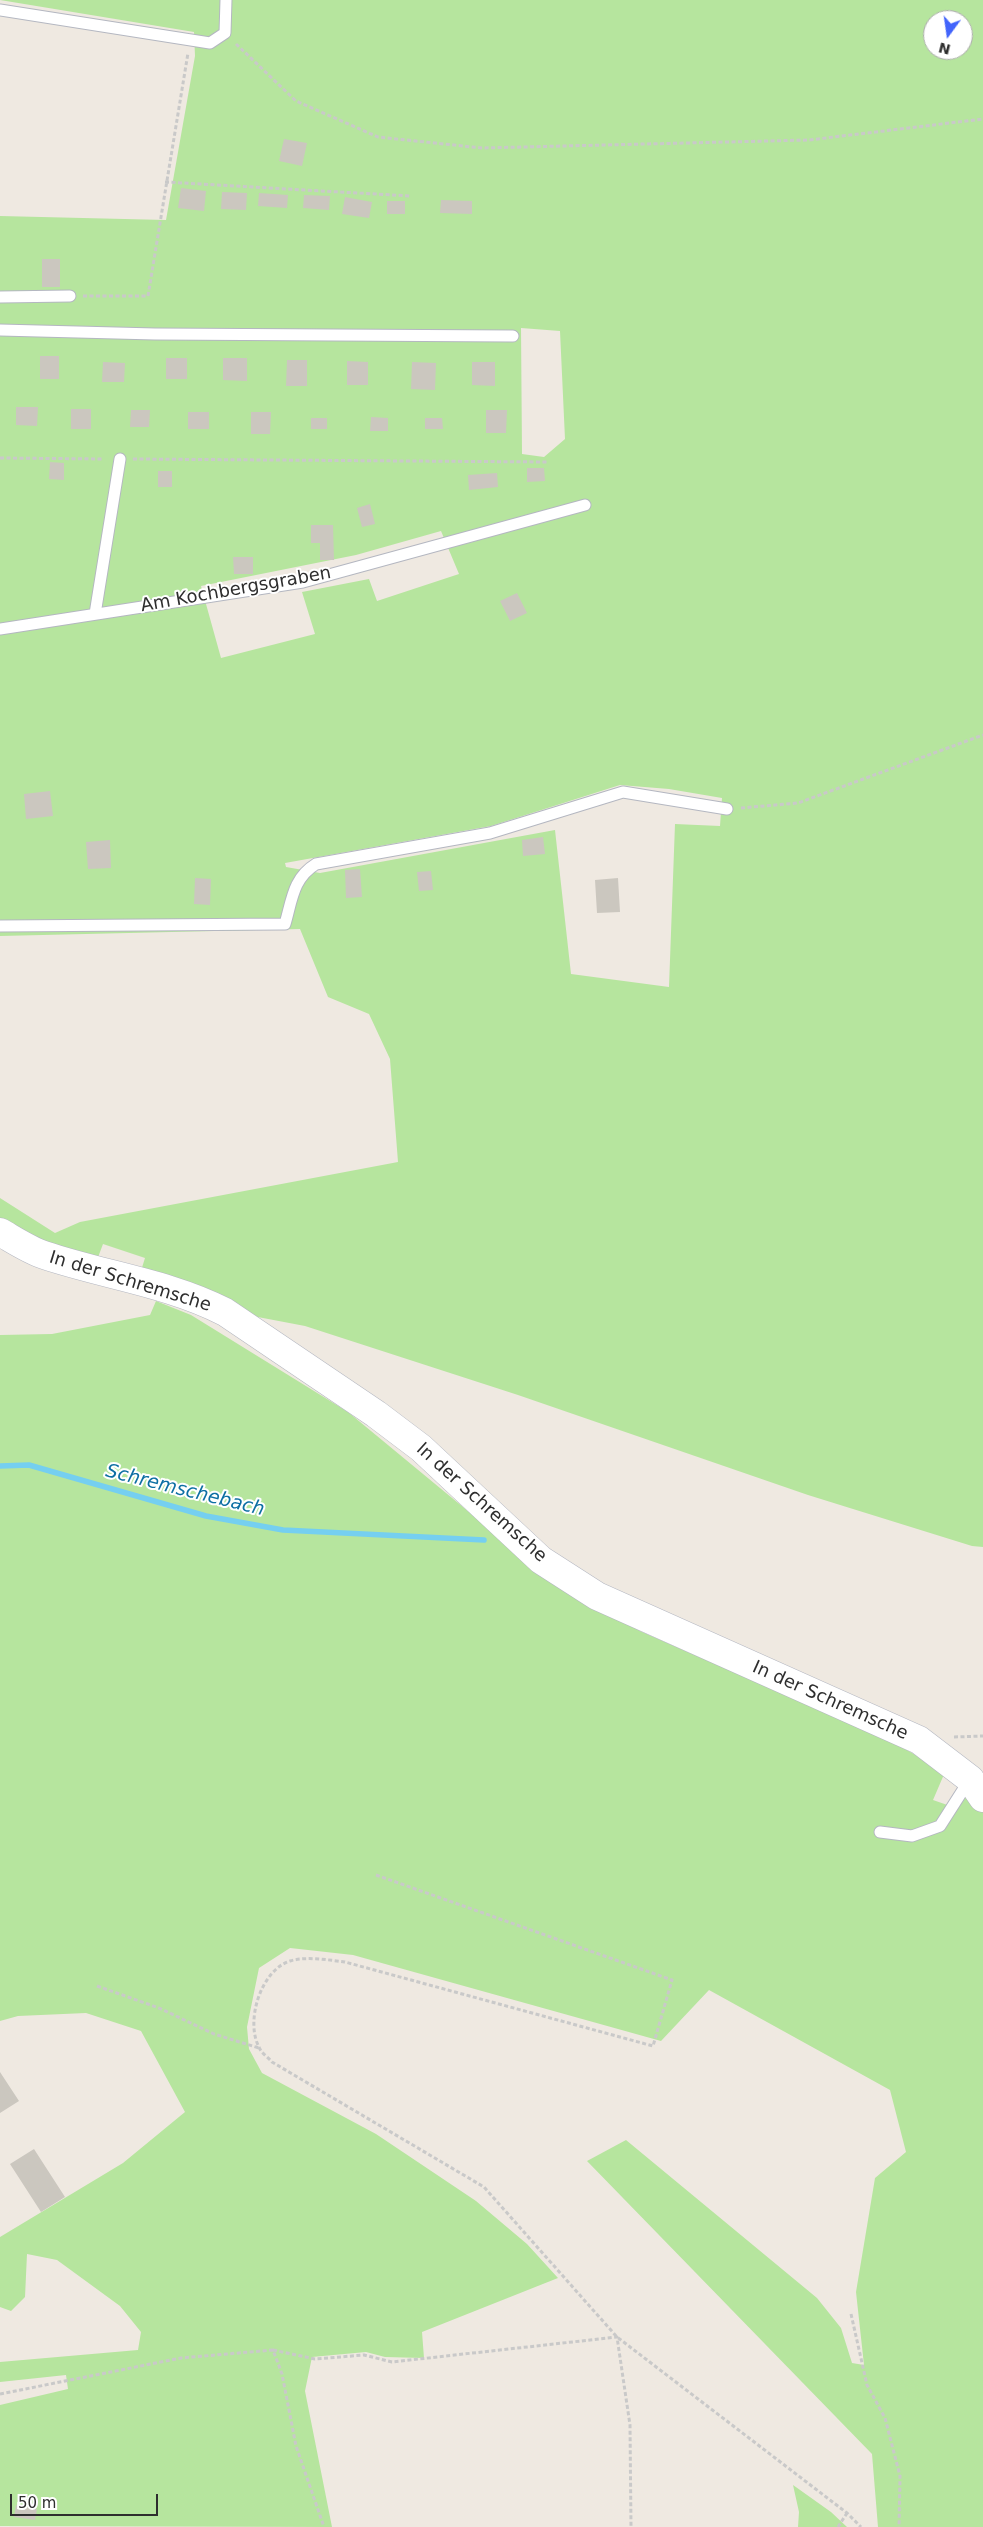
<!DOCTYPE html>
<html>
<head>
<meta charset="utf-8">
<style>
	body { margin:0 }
	#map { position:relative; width:983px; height:2527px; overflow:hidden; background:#efe9e1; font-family:"DejaVu Sans",sans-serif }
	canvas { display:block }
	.north { position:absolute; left:923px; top:10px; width:50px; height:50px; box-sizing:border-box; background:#fff; border:1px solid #ababab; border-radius:50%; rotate:194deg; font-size:14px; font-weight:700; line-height:20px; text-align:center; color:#2e2e2e }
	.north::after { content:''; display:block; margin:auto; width:18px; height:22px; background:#4264fb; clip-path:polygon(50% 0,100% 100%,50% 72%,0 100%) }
	.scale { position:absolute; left:10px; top:2494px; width:148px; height:22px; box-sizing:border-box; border:2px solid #2e2e2e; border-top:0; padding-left:6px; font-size:15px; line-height:18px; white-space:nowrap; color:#2e2e2e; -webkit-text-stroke:4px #fff; paint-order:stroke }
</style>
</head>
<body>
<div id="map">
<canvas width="983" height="2527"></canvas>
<div class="north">N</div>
<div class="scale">50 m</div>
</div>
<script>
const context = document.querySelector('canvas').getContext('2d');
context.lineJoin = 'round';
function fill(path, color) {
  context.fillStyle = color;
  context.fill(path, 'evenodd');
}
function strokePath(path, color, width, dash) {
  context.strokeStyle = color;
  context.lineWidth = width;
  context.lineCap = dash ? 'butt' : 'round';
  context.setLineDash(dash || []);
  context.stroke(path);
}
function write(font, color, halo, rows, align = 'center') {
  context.font = font + ' "DejaVu Sans",sans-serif';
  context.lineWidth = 4;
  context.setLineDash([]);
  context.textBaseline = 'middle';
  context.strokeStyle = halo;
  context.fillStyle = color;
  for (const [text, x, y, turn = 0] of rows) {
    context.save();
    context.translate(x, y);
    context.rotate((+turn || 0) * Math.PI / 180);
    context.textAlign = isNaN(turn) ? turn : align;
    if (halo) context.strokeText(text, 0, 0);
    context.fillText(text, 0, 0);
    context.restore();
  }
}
const green = new Path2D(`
	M0 0H983V1547L972 1546 808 1495 518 1395 305 1326 242 1314 140 1274 145 1258 103 1244 97 1260 48 1248 0 1223V1198L55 1233 80 1222 398 1162 390 1059 369 1014 328 997 300 929 0 936V216L166 220 195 56 194 32ZM933 20H963V50H933ZM521 328 560 331 565 439 544 457 522 454ZM441 531 459 574 377 601 369 579 302 592 315 634 221 658 201 586 356 555ZM620 785 669 789 722 798 720 826 675 824 669 987 571 974 555 830 320 873 286 867 285 863 491 826Z
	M156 1301 191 1315 348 1412 492 1531 533 1569 640 1631 893 1742 945 1772 933 1800 956 1808 969 1794 983 1810V2527H878L872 2454 587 2161 626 2140 817 2298 841 2328 852 2363 864 2365 856 2292 875 2178 906 2152 890 2090 709 1990 661 2041 353 1955 290 1948 259 1968 247 2027 249 2049 262 2073 376 2134 476 2201 527 2244 558 2278 422 2332 424 2358 385 2357 366 2352 312 2357 305 2391 332 2527 0 2526V2405L68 2389 66 2375 0 2382V2362L138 2350 141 2332 120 2306 57 2260 27 2254 25 2297 11 2311 0 2307V2237L123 2163 185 2112 141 2031 86 2013 18 2016 0 2021V1335L52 1334 150 1315Z
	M793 2485 831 2512 847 2527H798L799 2512Z`);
const stream = new Path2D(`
	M0 1466 29 1465 206 1516 283 1530 484 1540`);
const building = new Path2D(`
	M284 139 307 143 302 166 279 161Z
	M181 188 206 191 204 211 178 208Z
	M222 192 247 193 246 210 221 209Z
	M259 193 288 195 287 208 258 206Z
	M304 195 330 196 329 210 303 208Z
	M345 197 372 202 369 218 342 214Z
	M441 200 472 201V214L440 213Z
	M387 201H405V214H387Z
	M42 259H60V287H42Z
	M40 356H59V379H40Z
	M166 358H187V379H166Z
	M223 358H247V381L223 380Z
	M287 360H307V386H286Z
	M347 361 368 362V385H347Z
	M103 362 125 363 124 382H102Z
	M412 362 436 363 435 390 411 389Z
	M472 362H495V386L472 385Z
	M16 407H38L37 426 16 425Z
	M71 409H91V429H71Z
	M131 410H150L149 427H130Z
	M486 410H507L506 433H486Z
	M188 412H209V429H188Z
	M251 412H271L270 434H251Z
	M371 417 388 418V431H370Z
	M311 418H327V429H311Z
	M425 418H442L443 429H425Z
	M50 462 64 463V480L49 479Z
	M527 468H544L545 481 527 482Z
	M158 471H172V487H158Z
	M497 473 498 487 469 490 468 475Z
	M370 504 375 524 362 527 357 508Z
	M311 525H333L334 560H320V543H311Z
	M233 557H253V574H234Z
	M517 593 527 613 510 621 500 601Z
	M50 791 53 816 26 819 24 794Z
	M543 837 545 854 523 856 522 840Z
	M110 840 111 868 88 869 86 842Z
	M360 869 362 897 346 898 345 870Z
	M431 871 433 890 419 891 417 872Z
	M195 878 211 879 210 905 194 904Z
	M618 878 620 912 597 913 595 880Z
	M0 2072 19 2101 0 2113Z
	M34 2149 65 2197 41 2212 10 2164Z
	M16 2505 37 2509 35 2520 14 2517Z`);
const path = new Path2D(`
	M236 44 296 101 378 137 482 148 809 140 983 119
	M165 182 410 196
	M83 296H148L188 53
	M0 458 104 459
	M133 459 547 462
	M741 808 798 803 983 735
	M954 1737 983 1736
	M376 1875 672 1980 653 2046 345 1962C328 1960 307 1956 290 1961 261 1970 245 2021 259 2047 261 2053 268 2057 272 2062L484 2187 617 2337 847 2513 861 2527
	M97 1986 159 2008 214 2034 259 2048
	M851 2314 867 2385 885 2418 900 2476 899 2527
	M273 2350 315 2359 364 2355 392 2362 617 2337 630 2425 631 2527
	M0 2394 181 2358 273 2350 282 2374 296 2446 324 2527
	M838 2527 847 2513`);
const lane = new Path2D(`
	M0 10 210 43 225 33 226 0
	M0 297 70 296
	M0 330 155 334 513 336
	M95 614 120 459
	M0 629 303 582 585 505
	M0 926 285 924C292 900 293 878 316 864L490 833 623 792 727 809
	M880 1832 912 1836 940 1826 970 1779`);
const secondary = new Path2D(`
	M0 1232C14 1240 29 1250 44 1255 103 1275 169 1283 225 1312L376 1414 421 1448 541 1560 597 1596 919 1740 970 1779 983 1798`);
const streetNames = [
	["Am Kochbergsgraben",236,590,-10],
	["In der Schremsche",130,1282,17],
	["In der Schremsche",481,1503,42],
	["In der Schremsche",830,1701,24]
];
const waterNames = [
	["Schremschebach",185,1491,14]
];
fill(green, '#b6e59e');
strokePath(stream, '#75cff0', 5.5);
fill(building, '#cbc7bf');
strokePath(lane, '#b4b7c1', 13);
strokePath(secondary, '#b4b7c1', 29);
strokePath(path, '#c9c9c9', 3, [4, 2.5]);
strokePath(lane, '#fff', 11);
strokePath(secondary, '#fff', 28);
write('18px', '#2e2e2e', '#fff', streetNames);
write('italic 19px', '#0d6fa3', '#fff', waterNames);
</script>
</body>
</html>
